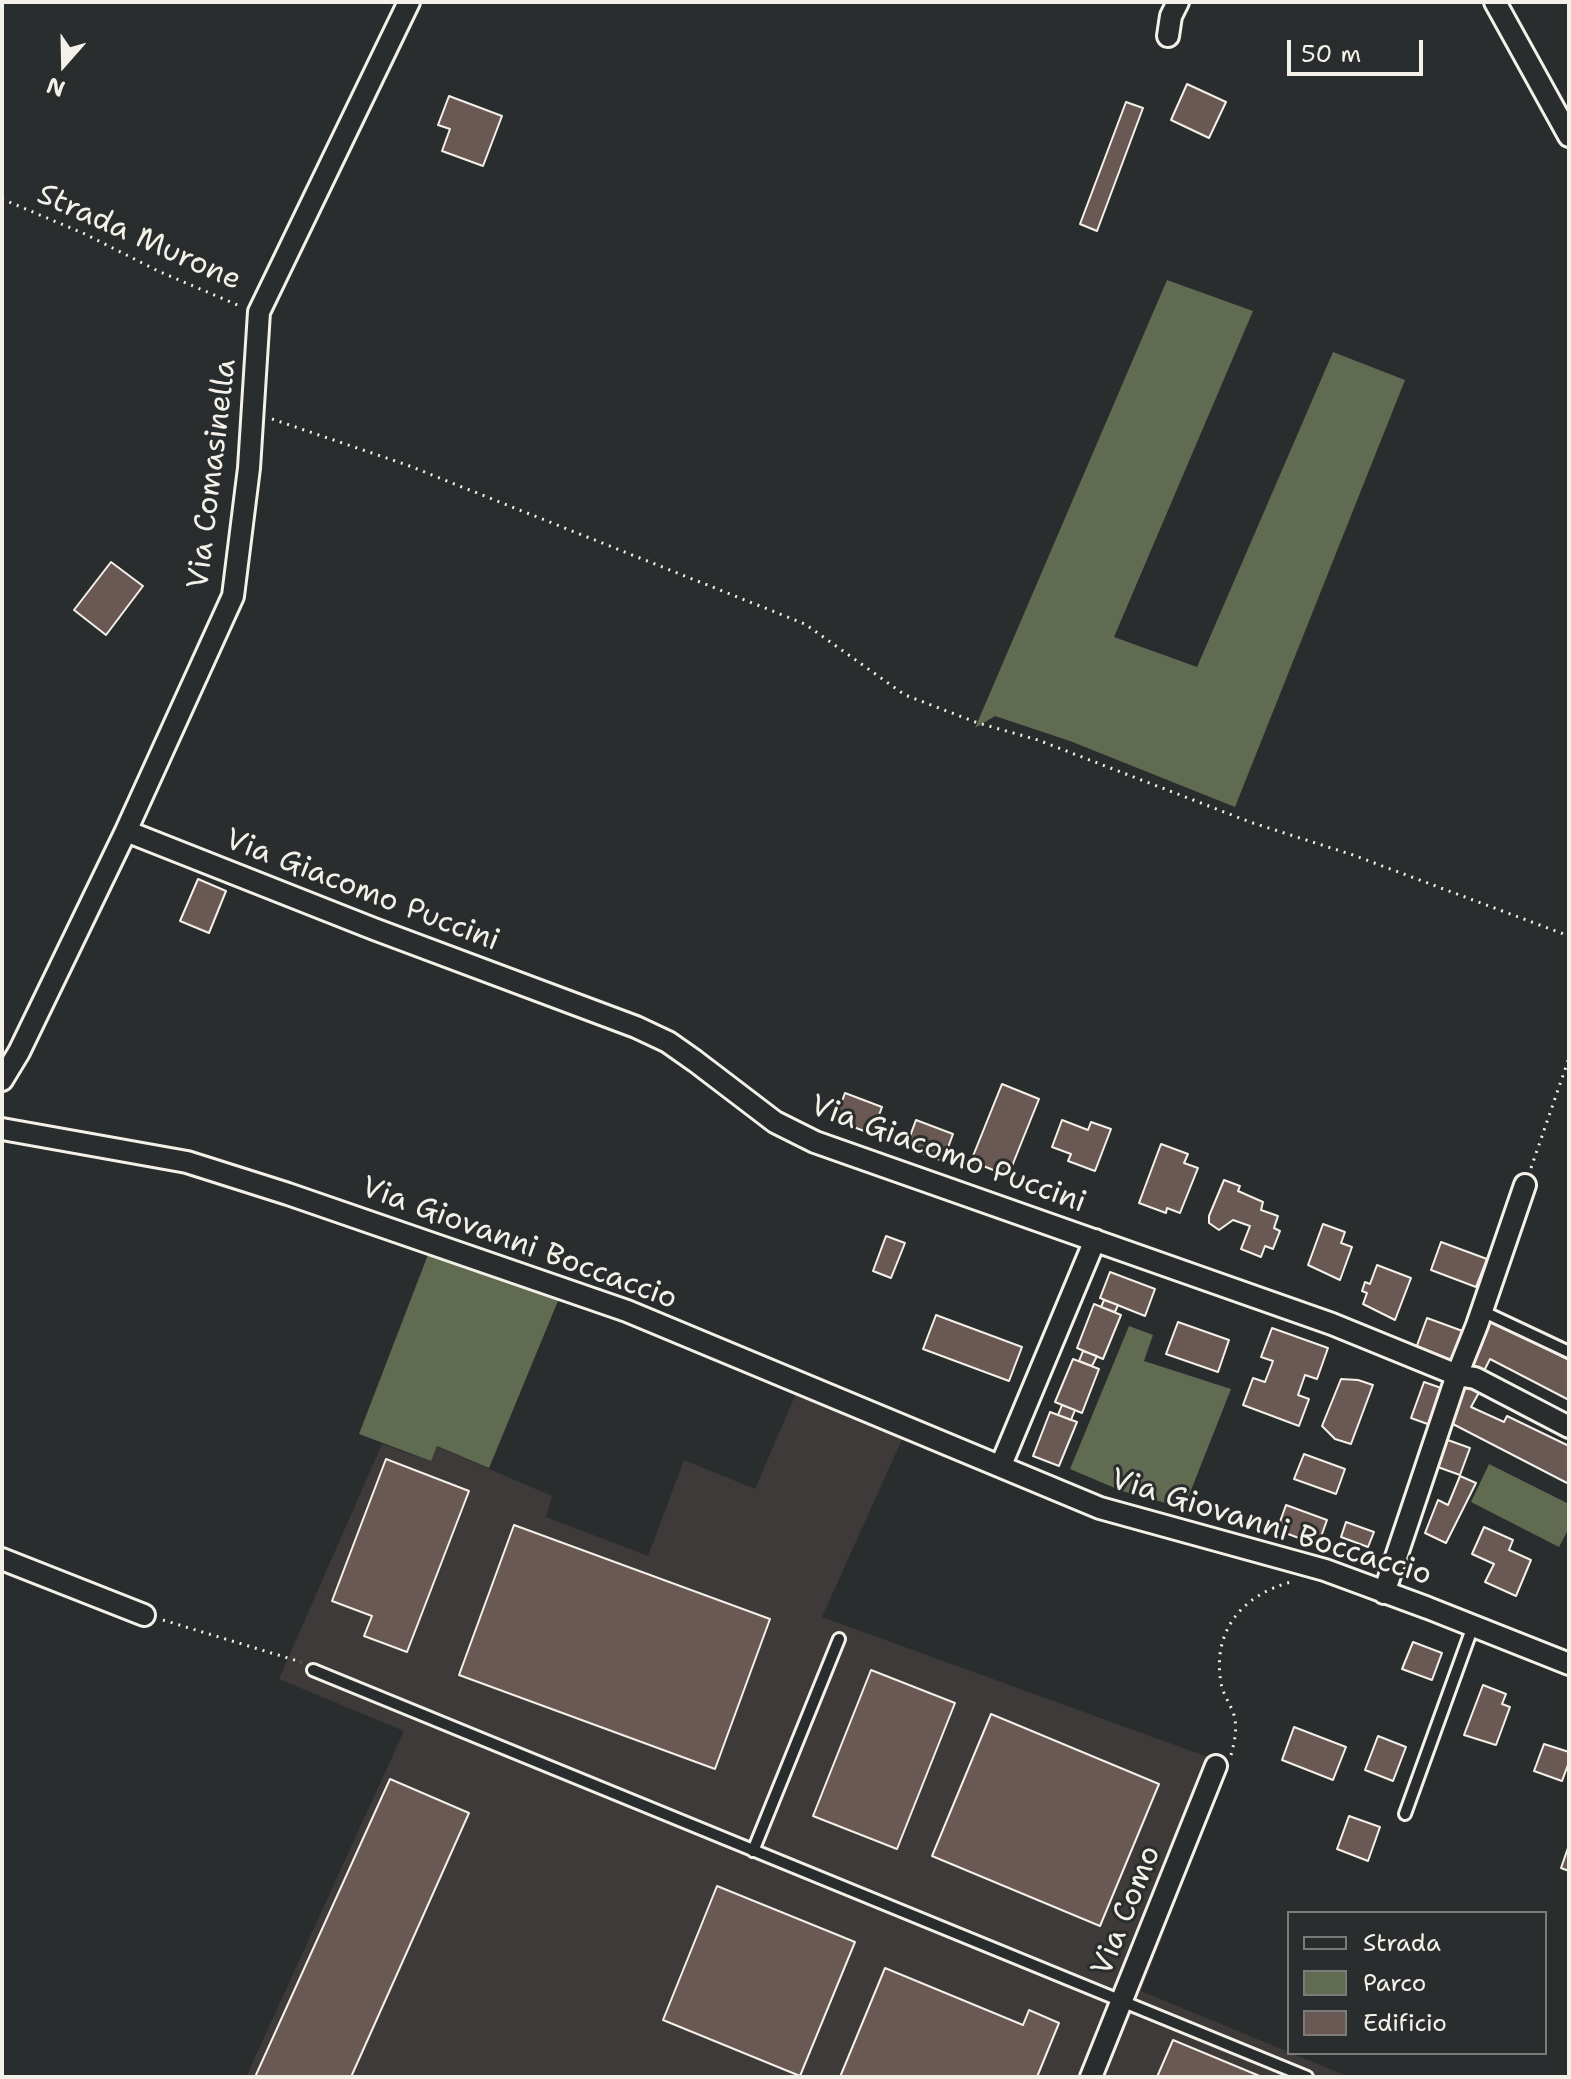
<!DOCTYPE html>
<html>
<head>
<meta charset="utf-8">
<style>
	body { margin:0 }
	#map { position:relative; width:1571px; height:2079px; overflow:hidden; background:#2a2d2e; font-family:"Shantell Sans",sans-serif }
	canvas { display:block }
	.frame { position:absolute; inset:0; border:4px solid #f4f1e8; pointer-events:none }
	.legend { position:absolute; left:1287px; top:1911px; width:260px; height:144px; box-sizing:border-box; background:#2a2d2e; border:2px solid #7b7b78; margin:0; padding:10px 14px; list-style:none; font-size:24px; color:#f4f1e8 }
	.legend li { display:flex; align-items:center; gap:16px; height:40px }
	.legend b { width:40px; border:2px solid #7b7b78 }
	.north { position:absolute; left:24px; top:24px; width:80px; height:80px; -webkit-text-stroke:6px #2a2d2e; paint-order:stroke; rotate:200deg; font-size:22px; font-weight:700; line-height:32px; text-align:center; color:#f4f1e8 }
	.north::after { content:''; display:block; margin:auto; width:28px; height:36px; background:#f4f1e8; clip-path:polygon(50% 0,100% 100%,50% 72%,0 100%) }
	.scale { position:absolute; left:1287px; top:40px; width:136px; height:36px; box-sizing:border-box; border:4px solid #f4f1e8; border-top:0; padding-left:10px; font-size:24px; line-height:28px; white-space:nowrap; color:#f4f1e8; -webkit-text-stroke:6px #2a2d2e; paint-order:stroke }
</style>
</head>
<body>
<div id="map">
<canvas width="1571" height="2079"></canvas>
<div class="frame"></div>
<ul class="legend">
<li><b style="height:10px;background:#2a2d2e"></b>Strada</li>
<li><b style="height:22px;background:#606b52"></b>Parco</li>
<li><b style="height:22px;background:#6a5854"></b>Edificio</li>
</ul>
<div class="north">N</div>
<div class="scale">50 m</div>
</div>
<script>
const context = document.querySelector('canvas').getContext('2d');
context.lineJoin = 'round';
function fill(path, color) {
  context.fillStyle = color;
  context.fill(path, 'evenodd');
}
function strokePath(path, color, width, dash) {
  context.strokeStyle = color;
  context.lineWidth = width;
  context.lineCap = dash ? 'butt' : 'round';
  context.setLineDash(dash || []);
  context.stroke(path);
}
function write(font, color, halo, rows, align = 'center') {
  context.font = font + ' "Shantell Sans",sans-serif';
  context.lineWidth = 6;
  context.setLineDash([]);
  context.textBaseline = 'middle';
  context.strokeStyle = halo;
  context.fillStyle = color;
  for (const [text, x, y, turn = 0] of rows) {
    context.save();
    context.translate(x, y);
    context.rotate((+turn || 0) * Math.PI / 180);
    context.textAlign = isNaN(turn) ? turn : align;
    if (halo) context.strokeText(text, 0, 0);
    context.fillText(text, 0, 0);
    context.restore();
  }
}
const built = new Path2D(`
	M797 1391 904 1435 822 1617 1230 1765 1141 1991 1349 2077H246L404 1731 279 1679 382 1444 430 1461 436 1446 552 1496 546 1517 648 1556 684 1460 755 1489Z`);
const green = new Path2D(`
	M1167 280 1253 311 1114 637 1197 667 1333 352 1405 380 1235 807 1070 741 995 716 975 728Z
	M429 1252 560 1296 489 1468 437 1446 431 1461 359 1434Z
	M1129 1326 1153 1335 1144 1361 1231 1389 1184 1508 1122 1491 1070 1469Z
	M1489 1464 1569 1504V1528L1559 1547 1471 1502Z`);
const building = new Path2D(`
	M1187 84 1226 102 1209 138 1171 120Z
	M449 96 502 116 483 166 442 151 450 129 438 125Z
	M1126 102 1143 108 1097 231 1080 224Z
	M111 562 143 586 106 635 74 610Z
	M198 879 226 891 209 933 180 921Z
	M1002 1084 1039 1099 1008 1176 971 1161Z
	M845 1093 882 1107 872 1134 835 1120Z
	M916 1120 953 1134 943 1161 906 1147Z
	M1062 1120 1088 1130 1091 1122 1111 1129 1095 1171 1068 1161 1071 1154 1052 1147Z
	M1161 1144 1188 1154 1184 1163 1198 1168 1180 1213 1167 1208 1166 1213 1139 1203Z
	M1224 1180 1240 1186 1238 1191 1263 1202 1261 1210 1278 1216 1274 1228 1280 1231 1273 1249 1265 1246 1261 1257 1241 1249 1250 1226 1233 1220 1219 1230 1209 1223V1216Z
	M1323 1224 1345 1232 1341 1243 1352 1247 1340 1280 1308 1265Z
	M886 1236 905 1243 891 1278 873 1271Z
	M1441 1242 1487 1259 1476 1287 1431 1270Z
	M1377 1265 1411 1278 1395 1320 1363 1304 1367 1293 1362 1291 1365 1282 1370 1284Z
	M1110 1272 1155 1289 1145 1316 1100 1298Z
	M1104 1300 1118 1305 1115 1312 1101 1307Z
	M1094 1304 1121 1315 1103 1359 1077 1348Z
	M936 1315 1022 1347 1009 1381 923 1349Z
	M1427 1318 1468 1333 1456 1366 1415 1351Z
	M1487 1318 1569 1360V1400L1490 1359 1483 1373 1465 1365Z
	M1178 1322 1229 1340 1218 1372 1166 1354Z
	M1272 1328 1328 1348 1317 1379 1305 1375 1298 1395 1309 1399 1299 1426 1243 1405 1253 1378 1265 1382 1273 1361 1261 1357Z
	M1083 1351 1097 1356 1092 1366 1079 1361Z
	M1073 1359 1099 1369 1082 1413 1055 1402Z
	M1341 1379 1358 1380 1373 1385 1351 1444 1335 1439 1322 1426Z
	M1424 1382 1447 1390 1433 1426 1411 1418Z
	M1463 1382 1481 1389 1471 1407 1504 1422 1507 1416 1569 1446V1484L1449 1422Z
	M1062 1405 1075 1410 1071 1420 1058 1415Z
	M1050 1412 1077 1422 1059 1466 1033 1456Z
	M1445 1439 1470 1448 1460 1475 1435 1466Z
	M1304 1454 1345 1469 1336 1494 1294 1479Z
	M386 1459 469 1491 407 1652 364 1636 372 1616 332 1601Z
	M1460 1476 1476 1483 1446 1543 1425 1533 1438 1500 1448 1505Z
	M1286 1505 1327 1520 1318 1545 1277 1530Z
	M1346 1522 1374 1532 1368 1547 1341 1537Z
	M514 1525 770 1619 715 1769 459 1675Z
	M1484 1527 1513 1540 1509 1550 1531 1560 1516 1596 1485 1582 1494 1564 1472 1554Z
	M1413 1642 1442 1653 1432 1680 1402 1669Z
	M871 1670 955 1703 897 1849 813 1816Z
	M1483 1685 1506 1694 1502 1704 1510 1707 1496 1745 1464 1735Z
	M991 1714 1159 1784 1100 1926 932 1856Z
	M1294 1727 1346 1747 1333 1780 1282 1760Z
	M1378 1736 1406 1747 1393 1781 1365 1770Z
	M1544 1744 1569 1752V1762L1562 1781 1534 1771Z
	M390 1779 469 1813 351 2077H255Z
	M1349 1816 1380 1827 1368 1861 1337 1849Z
	M1569 1845V1871L1561 1868Z
	M717 1886 855 1942 800 2076 663 2020Z
	M885 1968 1023 2025 1029 2010 1059 2023 1037 2077H840Z
	M1173 2040 1262 2077H1157Z`);
const path = new Path2D(`
	M2 199 85 234 158 271 240 306
	M272 419 407 465 805 624 905 695 978 723 1038 740 1250 822 1353 855 1569 936
	M1531 1168 1569 1058
	M163 1620 301 1662
	M1231 1755C1235 1740 1238 1726 1233 1712 1229 1702 1223 1694 1221 1683 1212 1631 1242 1595 1291 1582`);
const lane = new Path2D(`
	M1482 1311 1569 1352
	M313 1670 1307 2077
	M1405 1814 1473 1626
	M753 1851 839 1639`);
const street = new Path2D(`
	M1495 2 1569 136
	M1168 36 1171 16 1178 2
	M126 831 374 929 636 1027 668 1042 695 1061 775 1122 815 1142 1332 1324 1457 1375 1475 1378 1569 1427
	M2 1080 19 1052 126 831 233 596 249 468 259 312 409 2
	M2 1129 187 1162 288 1194 627 1311 1100 1508 1325 1570 1428 1608 1569 1664
	M1001 1465 1095 1240
	M2 1559 144 1615
	M1384 1593 1457 1375 1477 1325 1525 1185
	M1091 2077 1216 1766`);
const streetNames = [
	["Strada Murone",139,238,24],
	["Via Comasinella",213,474,-83],
	["Via Giacomo Puccini",362,891,21],
	["Via Giacomo Puccini",948,1155,20],
	["Via Giovanni Boccaccio",519,1244,20],
	["Via Giovanni Boccaccio",1271,1528,17],
	["Via Como",1127,1911,-68]
];
fill(built, '#3d3a39');
fill(green, '#606b52');
fill(building, '#6a5854');
strokePath(building, '#f4f1e8', 2);
strokePath(lane, '#f4f1e8', 16);
strokePath(street, '#f4f1e8', 26);
strokePath(path, '#f4f1e8', 3, [2, 6]);
strokePath(lane, '#2a2d2e', 10);
strokePath(street, '#2a2d2e', 20);
write('30px', '#f4f1e8', '#2a2d2e', streetNames);
</script>
</body>
</html>
